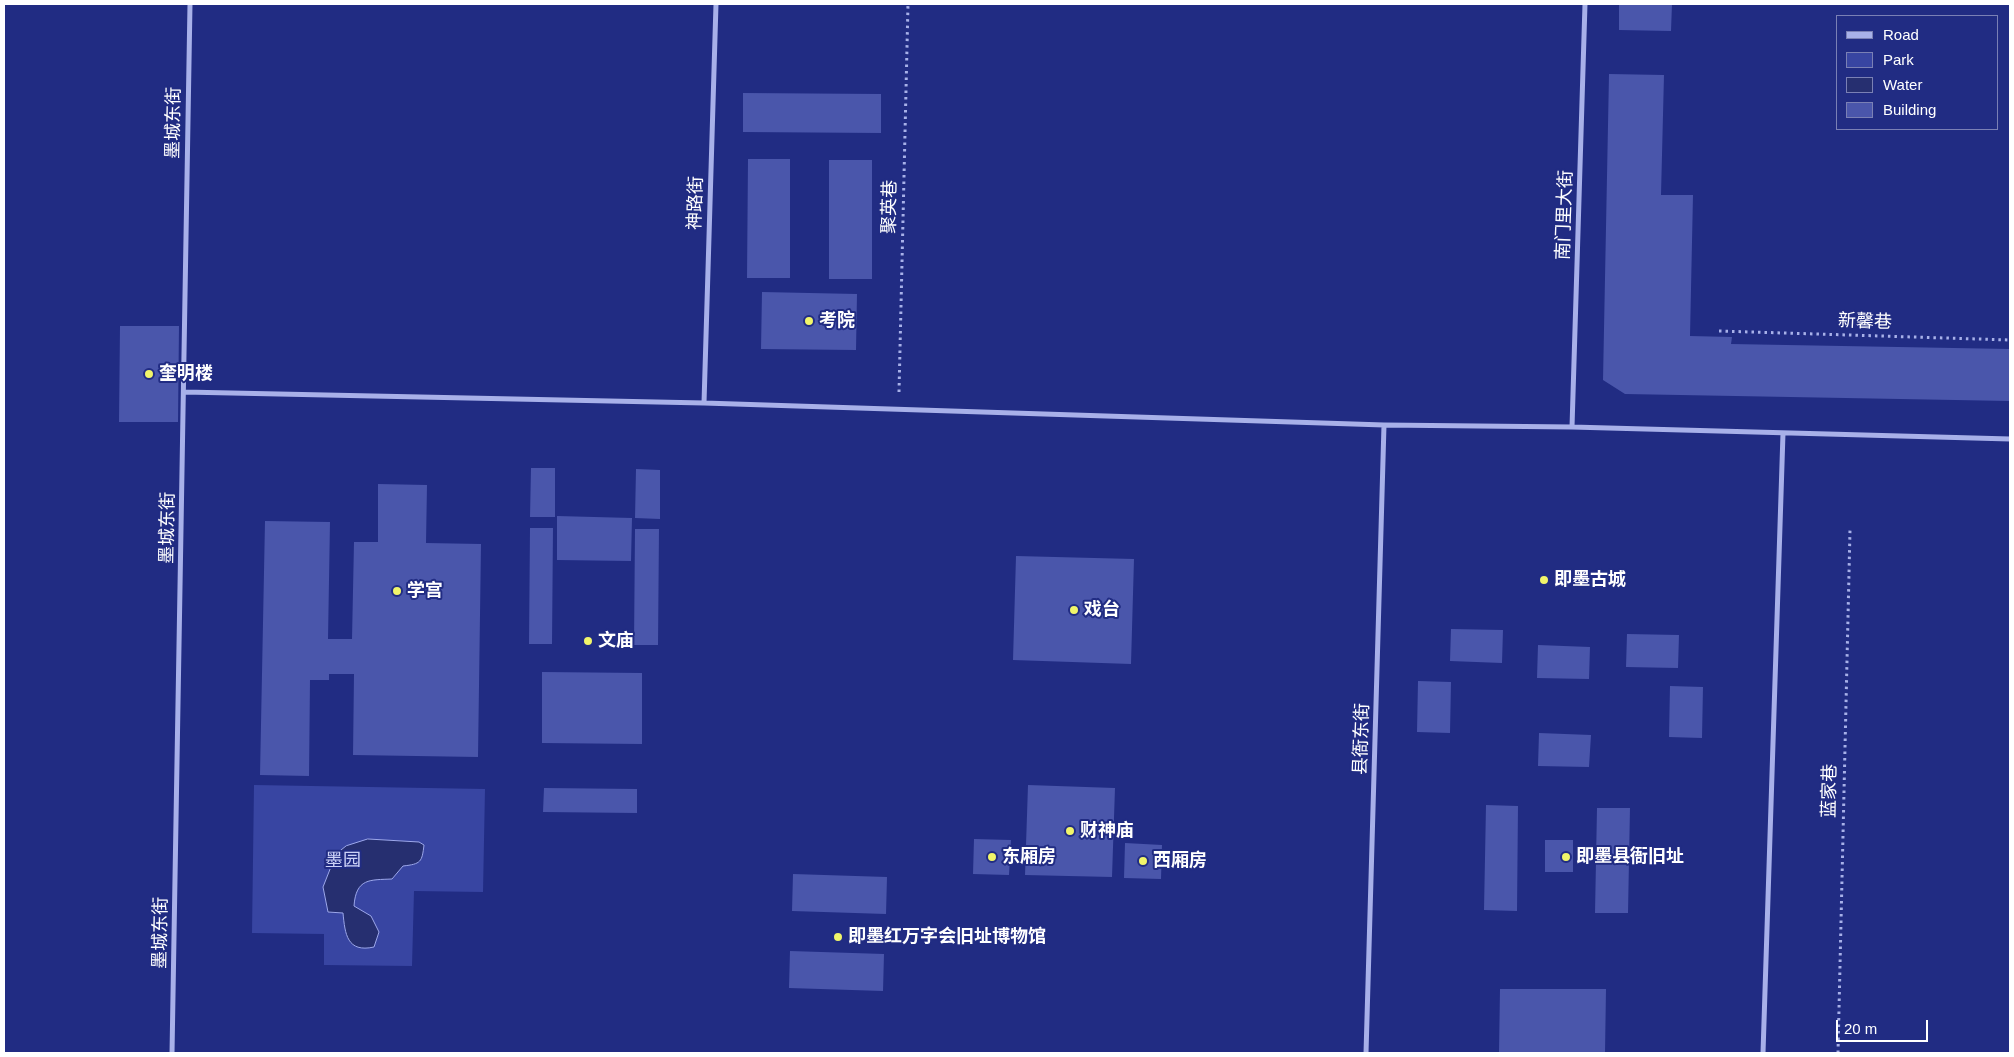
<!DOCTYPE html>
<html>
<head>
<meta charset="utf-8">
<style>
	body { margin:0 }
	#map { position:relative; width:2014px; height:1057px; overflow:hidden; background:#212c83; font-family:Helvetica,sans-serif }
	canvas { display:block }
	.frame { position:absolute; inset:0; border:5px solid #fff; pointer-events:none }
	.legend { position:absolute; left:1836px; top:15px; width:162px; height:115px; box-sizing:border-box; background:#212c83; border:1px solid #7a80b5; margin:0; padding:6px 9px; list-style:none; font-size:15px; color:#fff }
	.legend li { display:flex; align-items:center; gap:10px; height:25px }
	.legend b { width:25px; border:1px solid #7a80b5 }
	.scale { position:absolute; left:1836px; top:1020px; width:92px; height:22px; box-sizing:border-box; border:2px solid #fff; border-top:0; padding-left:6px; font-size:15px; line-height:18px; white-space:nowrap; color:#fff; -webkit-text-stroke:4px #212c83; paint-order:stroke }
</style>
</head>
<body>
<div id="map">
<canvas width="2014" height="1057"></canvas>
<div class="frame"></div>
<ul class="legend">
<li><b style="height:6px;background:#a8b1e9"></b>Road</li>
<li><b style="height:14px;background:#3845a2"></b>Park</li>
<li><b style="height:14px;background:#262f70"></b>Water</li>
<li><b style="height:14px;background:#4a56ab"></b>Building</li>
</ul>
<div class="scale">20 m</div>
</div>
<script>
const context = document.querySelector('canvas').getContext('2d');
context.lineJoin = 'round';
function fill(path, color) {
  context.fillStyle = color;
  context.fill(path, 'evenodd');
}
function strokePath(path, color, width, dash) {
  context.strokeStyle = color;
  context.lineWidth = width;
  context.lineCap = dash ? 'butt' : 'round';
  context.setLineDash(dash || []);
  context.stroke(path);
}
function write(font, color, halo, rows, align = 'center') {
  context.font = font + ' Helvetica,"Noto Sans SC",sans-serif';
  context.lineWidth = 4;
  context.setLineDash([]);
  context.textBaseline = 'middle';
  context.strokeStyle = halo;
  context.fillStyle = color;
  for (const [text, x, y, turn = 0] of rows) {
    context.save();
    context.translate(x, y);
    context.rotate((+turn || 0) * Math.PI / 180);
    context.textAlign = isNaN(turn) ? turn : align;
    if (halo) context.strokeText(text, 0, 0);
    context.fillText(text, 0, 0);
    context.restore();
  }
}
const green = new Path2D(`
	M254 785 485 789 483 892 414 891 412 966 324 965V934L252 933Z`);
const water = new Path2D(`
	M368 839 419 842 424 845C422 862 421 864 403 866L392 879C370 880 356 878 354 906L371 916 379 932 374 947C347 953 345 934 343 913L328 912 323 887 336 854 346 846Z`);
const building = new Path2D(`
	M1619 4H1672L1671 31 1619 30Z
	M1609 74 1664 75 1661 195H1693L1690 336 1732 337 1731 344 2010 349V401L1625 394 1603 380Z
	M743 93 881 94V133L743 132Z
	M748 159H790V278H747Z
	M829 160H872V279H829Z
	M762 292 857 294 856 350 761 349Z
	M120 326H179L178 422H119Z
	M531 468H555V517H530Z
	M636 469 660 470V519L635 518Z
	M378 484 427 485 426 543 481 544 478 757 353 755 354 674H329V680H310L309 776 260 775 265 521 330 522 328 639H352L354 542H378Z
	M557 516 632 518 631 561 557 560Z
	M530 528H553L552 644H529Z
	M635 529H659L658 645H634Z
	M1016 556 1134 559 1131 664 1013 660Z
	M1451 629 1503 630 1502 663 1450 661Z
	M1627 634 1679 635 1678 668 1626 667Z
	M1538 645 1590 647 1589 679 1537 678Z
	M542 672 642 673V744L542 743Z
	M1418 681 1451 682 1450 733 1417 732Z
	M1670 686 1703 687 1702 738 1669 737Z
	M1539 733 1591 735 1589 767 1538 766Z
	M1028 785 1115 788 1112 877 1025 875Z
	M544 788 637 789V813L543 812Z
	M1486 805 1518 806 1517 911 1484 910Z
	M1597 808H1630L1628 913H1595Z
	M974 839 1011 840 1009 875 973 874Z
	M1545 840H1573V872H1545Z
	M1125 843 1162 845 1161 879 1124 878Z
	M793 874 887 877 886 914 792 911Z
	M790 951 884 954 883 991 789 988Z
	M1500 989H1606L1605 1053H1499Z`);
const path = new Path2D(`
	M1719 331 2010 340
	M899 392 908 4
	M1838 1053 1850 530`);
const street = new Path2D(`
	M184 392 704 403 1384 425 1572 427 2010 439
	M704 403 716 4
	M1572 427 1585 4
	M172 1053 190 4
	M1366 1053 1384 425
	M1763 1053 1783 433`);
const markers = [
	[809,321,5,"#f1f56a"],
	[149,374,5,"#f1f56a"],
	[1544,580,5,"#f1f56a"],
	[397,591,5,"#f1f56a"],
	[1074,610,5,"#f1f56a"],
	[588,641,5,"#f1f56a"],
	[1070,831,5,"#f1f56a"],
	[992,857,5,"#f1f56a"],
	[1566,857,5,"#f1f56a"],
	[1143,861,5,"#f1f56a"],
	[838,937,5,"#f1f56a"]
];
const streetNames = [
	["墨城东街",174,123,-89],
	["神路街",696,203,-88],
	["聚英巷",890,207,-89],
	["南门里大街",1565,215,-88],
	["新馨巷",1865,322,2],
	["墨城东街",168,528,-89],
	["县衙东街",1362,739,-88],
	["蓝家巷",1830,791,-89],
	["墨城东街",161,933,-89]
];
const poiNames = [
	["考院",819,321],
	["奎明楼",159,374],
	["即墨古城",1554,580],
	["学宫",407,591],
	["戏台",1084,610],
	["文庙",598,641],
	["财神庙",1080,831],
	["东厢房",1002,857],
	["即墨县衙旧址",1576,857],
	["西厢房",1153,861],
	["即墨红万字会旧址博物馆",848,937]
];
const parkNames = [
	["墨园",343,861]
];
fill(green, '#3845a2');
fill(water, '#262f70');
strokePath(water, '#9ca7ea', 1);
fill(building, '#4a56ab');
strokePath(path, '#a8b1e9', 3, [2.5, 4]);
strokePath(street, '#a8b1e9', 5);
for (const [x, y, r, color] of markers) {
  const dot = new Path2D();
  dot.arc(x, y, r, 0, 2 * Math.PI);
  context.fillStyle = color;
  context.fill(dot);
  strokePath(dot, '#212c83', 2);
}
write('18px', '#fff', '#212c83', streetNames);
write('bold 18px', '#fff', '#212c83', poiNames, 'left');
write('18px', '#ccd2f7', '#212c83', parkNames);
</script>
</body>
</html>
